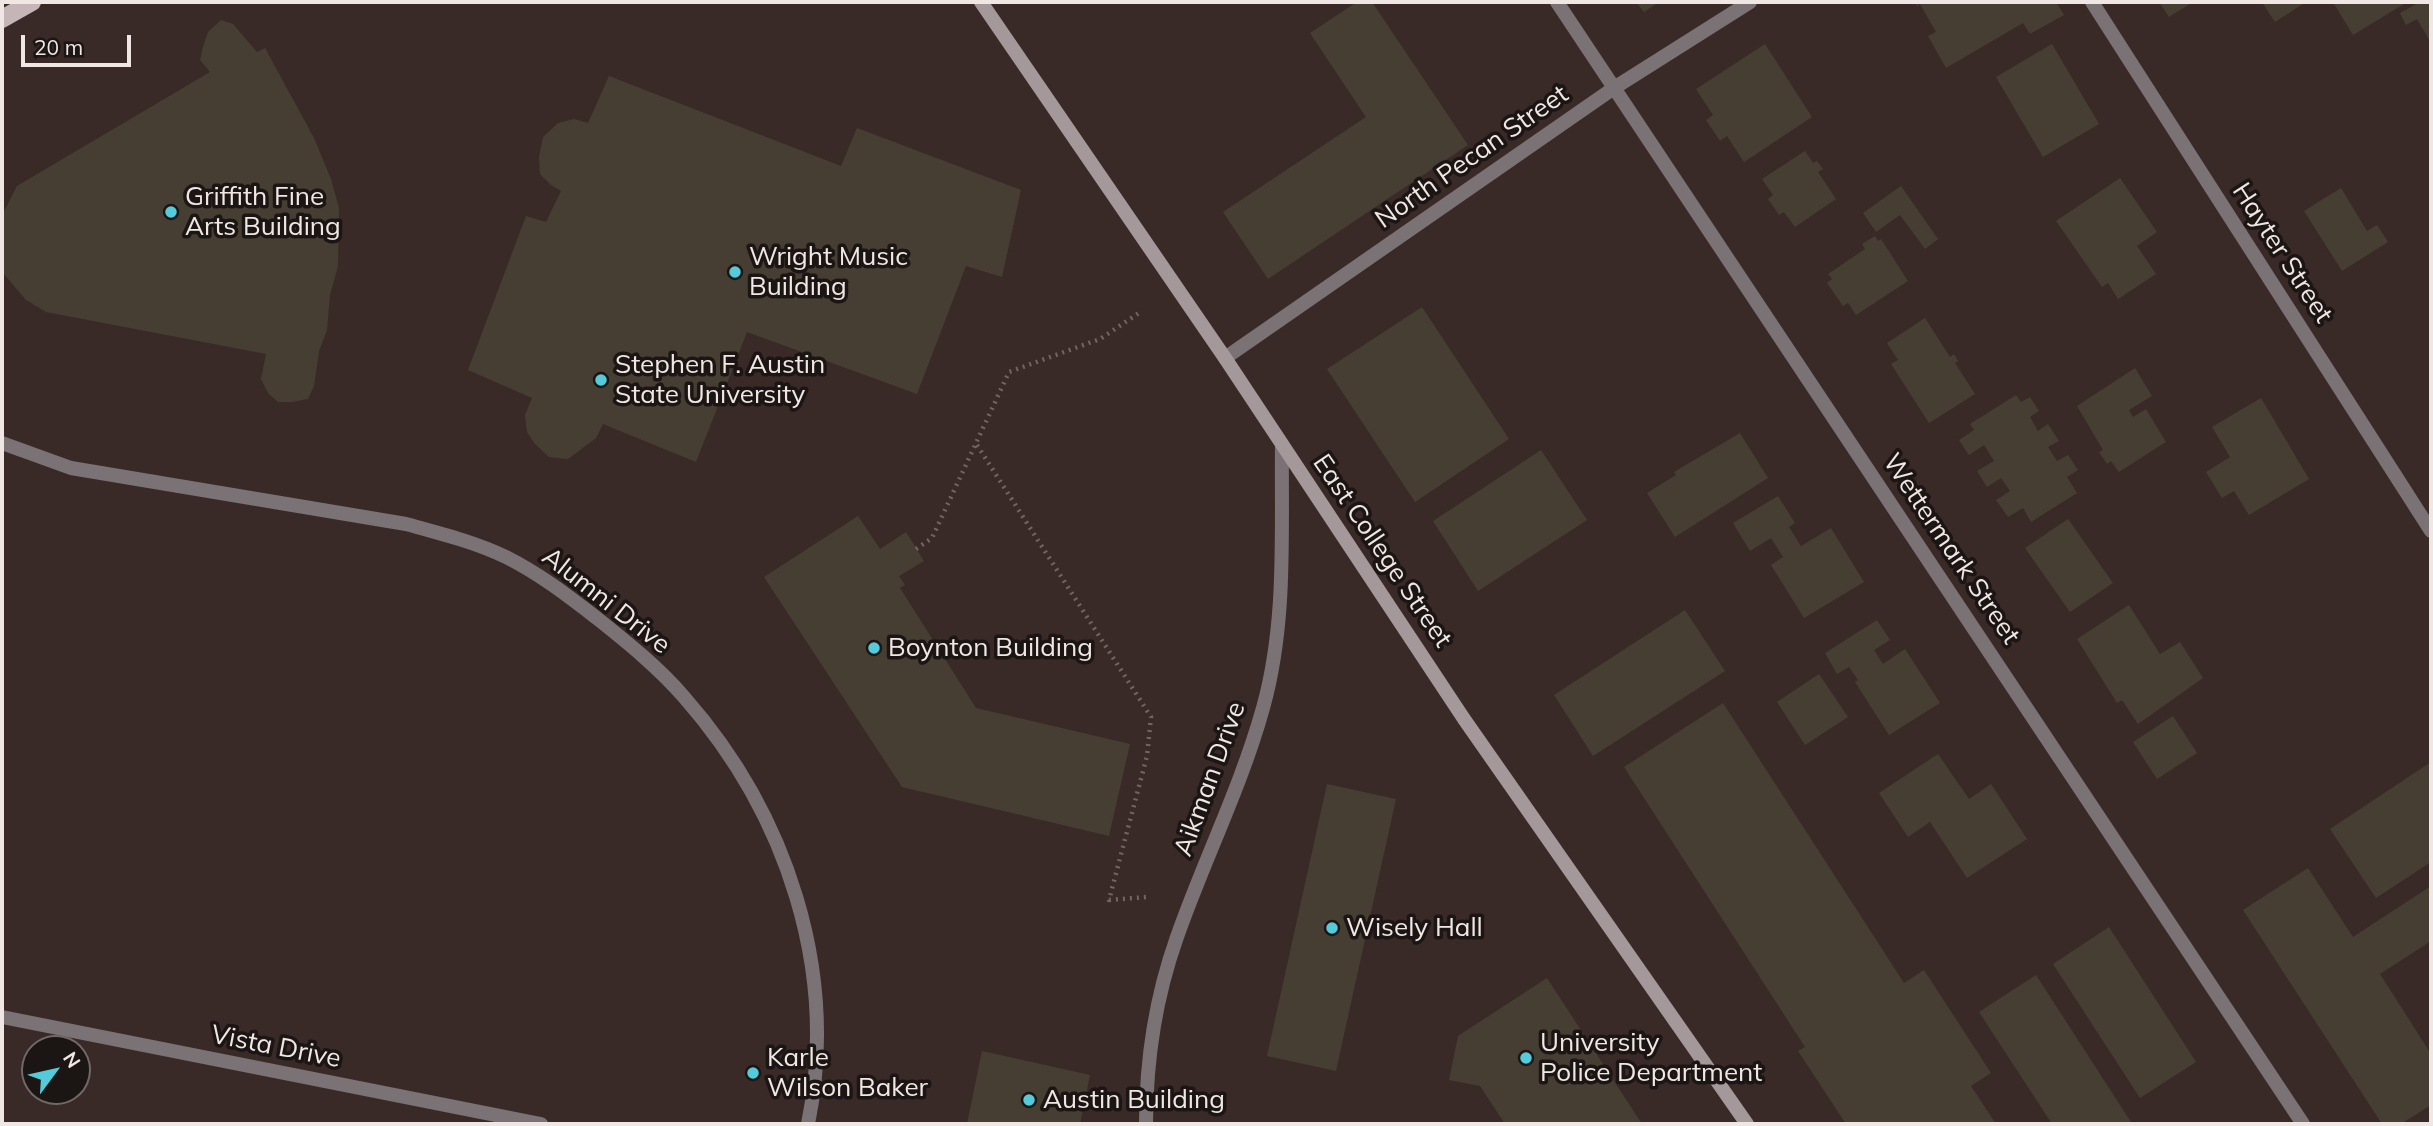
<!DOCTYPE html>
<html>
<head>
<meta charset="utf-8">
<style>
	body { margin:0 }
	#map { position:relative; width:2433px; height:1126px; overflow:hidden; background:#392a27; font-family:Mulish,sans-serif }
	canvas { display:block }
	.frame { position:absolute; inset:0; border:4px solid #f0e7e4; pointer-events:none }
	.north { position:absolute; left:21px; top:1035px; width:70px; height:70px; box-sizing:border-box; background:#1b1513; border:2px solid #706967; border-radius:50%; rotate:57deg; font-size:19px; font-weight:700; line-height:28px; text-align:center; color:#f0e7e4 }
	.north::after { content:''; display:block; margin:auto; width:24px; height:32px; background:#53cbdb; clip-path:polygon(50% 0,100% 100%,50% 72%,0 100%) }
	.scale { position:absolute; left:21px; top:35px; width:110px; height:32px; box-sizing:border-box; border:4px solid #f0e7e4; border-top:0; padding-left:9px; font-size:21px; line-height:24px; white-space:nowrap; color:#f0e7e4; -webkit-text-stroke:5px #1b1513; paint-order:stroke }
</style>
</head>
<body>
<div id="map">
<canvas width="2433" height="1126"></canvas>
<div class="frame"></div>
<div class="north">N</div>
<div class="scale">20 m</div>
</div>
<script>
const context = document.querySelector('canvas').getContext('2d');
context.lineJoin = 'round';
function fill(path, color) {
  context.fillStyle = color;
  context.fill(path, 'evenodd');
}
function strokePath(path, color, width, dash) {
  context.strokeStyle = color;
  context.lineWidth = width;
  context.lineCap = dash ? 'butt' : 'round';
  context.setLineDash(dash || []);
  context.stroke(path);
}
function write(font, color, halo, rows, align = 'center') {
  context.font = font + ' Mulish,sans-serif';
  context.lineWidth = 7;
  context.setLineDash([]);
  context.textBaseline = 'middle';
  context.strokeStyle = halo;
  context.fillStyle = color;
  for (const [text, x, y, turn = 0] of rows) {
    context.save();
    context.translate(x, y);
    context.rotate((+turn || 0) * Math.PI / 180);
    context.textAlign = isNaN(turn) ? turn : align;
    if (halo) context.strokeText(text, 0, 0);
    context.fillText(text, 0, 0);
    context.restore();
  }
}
const building = new Path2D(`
	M1357 2H1372L1468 145 1268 279 1223 212 1366 117 1310 33Z
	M1636 2H1659L1644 12Z
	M1915 2H2056L2064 15 2030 34 2023 23 1946 68 1928 36 1936 32 1920 4 1917 6Z
	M2159 2H2193L2169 17Z
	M2262 2H2306L2275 22Z
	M2333 2H2403L2404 4 2353 35Z
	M2420 2H2431V43L2417 19 2406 25 2400 13Z
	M221 20 233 24 257 52 265 48 314 138 331 179 339 208 338 266 330 295 327 330 319 351 314 386 308 399 292 402H278L268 393 261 379 266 354 46 312 26 300 2 272V215L17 186 210 72 200 60 203 47 208 32Z
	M1765 44 1812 117 1744 162 1727 136 1720 141 1706 120 1713 115 1696 89Z
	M2052 44 2099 124 2043 157 1996 77Z
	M609 76 841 166 857 128 1021 190 1002 277 966 266 917 394 747 332 696 462 603 424 596 438 568 459 549 457 535 444 527 432 525 415 532 398 468 370 526 216 546 222 561 191 551 185 540 174 539 157 543 137 558 123 574 119 588 123Z
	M1805 151 1813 163 1817 161 1823 169 1818 172 1836 199 1795 227 1784 212 1779 215 1768 199 1773 195 1762 179Z
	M2120 178 2157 232 2137 246 2156 274 2118 299 2108 283 2102 287 2056 221Z
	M1901 186 1938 239 1925 249 1900 215 1876 232 1863 213Z
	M2341 188 2367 231 2377 225 2388 242 2342 271 2304 211Z
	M1875 236 1878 241 1881 239 1908 281 1856 315 1848 303 1843 306 1827 283 1832 279 1828 274 1865 249 1862 244Z
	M1422 307 1509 439 1415 502 1327 369Z
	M1925 318 1950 357 1954 354 1958 361 1955 363 1975 394 1929 423 1891 364 1898 360 1887 343Z
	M2135 368 2152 396 2129 410 2133 417 2146 409 2166 442 2119 472 2111 461 2107 464 2099 452 2103 450 2077 406Z
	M2016 395 2021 402 2030 397 2039 411 2030 417 2038 431 2048 424 2059 441 2048 447 2057 461 2068 455 2078 470 2067 477 2077 493 2031 522 2023 508 2008 517 1996 500 2010 491 2001 478 1987 487 1977 471 1994 461 1984 445 1969 455 1959 440 1974 430 1970 424Z
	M2261 398 2309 479 2249 515 2234 491 2222 498 2206 472 2230 457 2212 427Z
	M1740 433 1768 478 1675 537 1647 493 1676 475 1674 472Z
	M1541 450 1587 520 1478 591 1433 521Z
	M1778 496 1795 523 1789 527 1801 546 1831 528 1864 582 1804 618 1771 565 1783 557 1771 538 1750 551 1733 523Z
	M858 516 880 549 906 532 924 561 899 576 905 585 900 588 976 708 1130 744 1109 836 902 787 764 577Z
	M2068 519 2113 583 2070 612 2025 548Z
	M2129 605 2160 654 2180 642 2203 678 2138 724 2122 700 2117 703 2077 639Z
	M1685 610 1725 671 1593 756 1554 695Z
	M1877 620 1890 640 1874 650 1883 664 1905 649 1940 703 1889 735 1855 682 1858 680 1849 667 1837 674 1825 653Z
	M1819 674 1848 717 1805 745 1777 702Z
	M1723 703 1904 983 1924 970 1991 1073 1971 1086 1996 1124H1846L1798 1051 1805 1047 1624 767Z
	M2173 716 2197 753 2157 779 2133 742Z
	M1938 754 1969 799 1991 784 2027 839 1967 878 1930 822 1908 837 1879 793Z
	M2431 762V862L2376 898 2330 829Z
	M1327 784 1396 799 1336 1071 1267 1056Z
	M2308 868 2353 937 2431 886V941L2380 974 2431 1054V1105L2401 1124H2382L2243 910Z
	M2109 927 2196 1062 2140 1098 2053 964Z
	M2036 975 2131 1122 2128 1124H2052L1979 1012Z
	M1547 978 1642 1124H1505L1480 1086 1449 1080 1458 1036Z
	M982 1051 1090 1075 1080 1124H967Z`);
const path = new Path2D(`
	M977 445 1151 717 1147 756 1109 900 1147 897
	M916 549 932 538 1009 372 1100 339 1142 311`);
const street = new Path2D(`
	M1557 2 2303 1124
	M2092 2 2431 531
	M1225 358 1614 88 1750 2
	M2 443 71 468 406 524C439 533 475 542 506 557 540 574 568 596 598 619 628 643 659 668 684 697 787 814 839 971 808 1124
	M2 1017 541 1124
	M1146 1124C1146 1061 1156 996 1177 937 1204 860 1241 787 1263 708 1287 623 1281 532 1282 445`);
const secondary = new Path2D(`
	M981 2 1225 358 1464 719 1747 1124`);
const primary = new Path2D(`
	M2 19 32 2`);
const markers = [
	[171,212,7,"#53cbdb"],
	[735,272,7,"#53cbdb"],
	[601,380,7,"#53cbdb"],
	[874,648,7,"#53cbdb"],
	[1332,928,7,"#53cbdb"],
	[1526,1058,7,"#53cbdb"],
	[753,1073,7,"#53cbdb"],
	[1029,1100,7,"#53cbdb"]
];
const streetNames = [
	["North Pecan Street",1472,157,-35],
	["Hayter Street",2282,253,57],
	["Wettermark Street",1951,549,56],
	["East College Street",1382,551,56],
	["Alumni Drive",606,601,38],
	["Aikman Drive",1210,779,-70],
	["Vista Drive",276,1047,11]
];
const poiNames = [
	["Griffith Fine",185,197],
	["Arts Building",185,227],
	["Wright Music",749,257],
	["Building",749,287],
	["Stephen F. Austin",615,365],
	["State University",615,395],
	["Boynton Building",888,648],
	["Wisely Hall",1346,928],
	["University",1540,1043],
	["Police Department",1540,1073],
	["Karle",767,1058],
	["Wilson Baker",767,1088],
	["Austin Building",1043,1100]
];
fill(building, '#473e33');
strokePath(path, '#716461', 4.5, [2, 5]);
strokePath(street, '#7a7274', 14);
strokePath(secondary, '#a4989b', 14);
strokePath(primary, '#c5b5b9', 18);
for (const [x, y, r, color] of markers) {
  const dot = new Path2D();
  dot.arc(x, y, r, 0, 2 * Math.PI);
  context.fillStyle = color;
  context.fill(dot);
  strokePath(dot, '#1b1513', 2.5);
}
write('26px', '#f0e7e4', '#1b1513', streetNames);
write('26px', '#f0e7e4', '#1b1513', poiNames, 'left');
</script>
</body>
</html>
